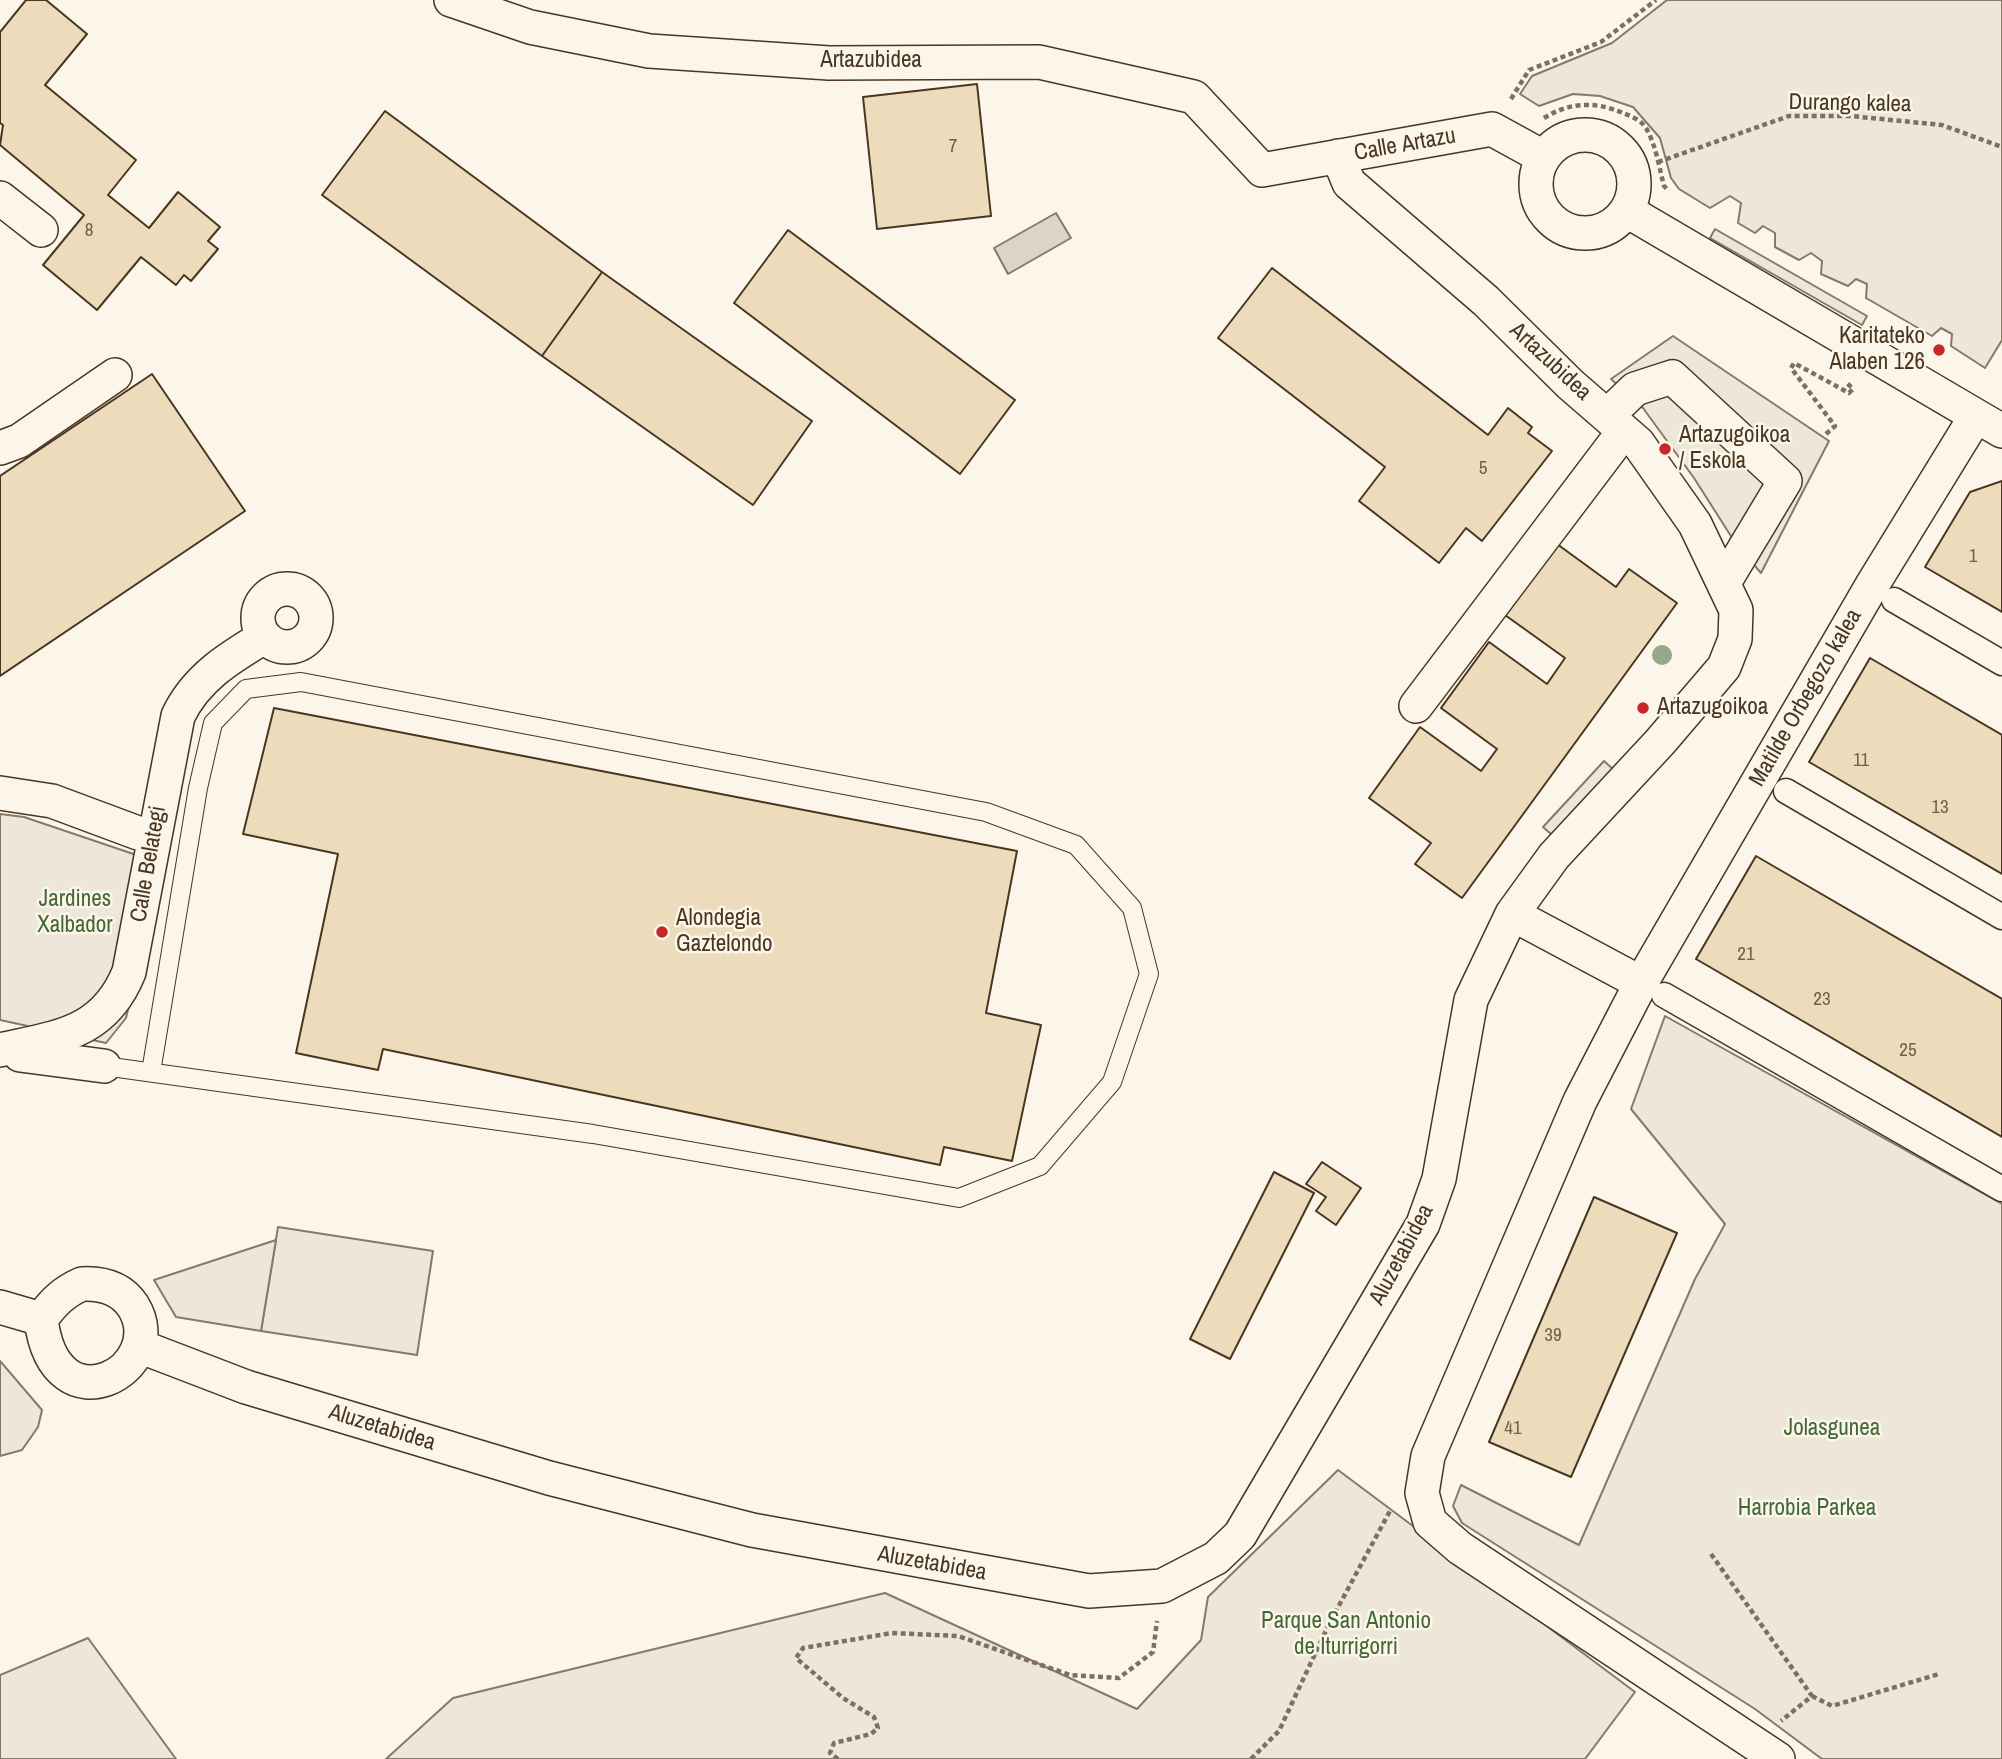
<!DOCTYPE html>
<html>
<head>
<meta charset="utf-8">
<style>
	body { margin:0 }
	canvas { display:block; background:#fbf6e9 }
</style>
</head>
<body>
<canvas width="2002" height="1759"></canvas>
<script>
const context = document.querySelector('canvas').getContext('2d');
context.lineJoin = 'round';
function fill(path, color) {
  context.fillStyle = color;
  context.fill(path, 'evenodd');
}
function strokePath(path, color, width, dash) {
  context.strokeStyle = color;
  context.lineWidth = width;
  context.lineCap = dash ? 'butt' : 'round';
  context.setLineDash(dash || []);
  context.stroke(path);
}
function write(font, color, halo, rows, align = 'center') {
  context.font = font + ' "Archivo Narrow",sans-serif';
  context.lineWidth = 5;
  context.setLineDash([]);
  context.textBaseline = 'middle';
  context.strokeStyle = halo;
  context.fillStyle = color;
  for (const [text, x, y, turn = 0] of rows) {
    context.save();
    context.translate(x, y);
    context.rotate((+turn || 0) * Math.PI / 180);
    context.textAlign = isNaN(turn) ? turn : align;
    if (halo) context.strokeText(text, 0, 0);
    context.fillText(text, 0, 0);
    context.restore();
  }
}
const green = new Path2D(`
	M1667 0H2002V340L1985 368 1951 346 1952 334 1941 328 1932 336 1866 298 1867 284 1856 279 1848 286 1821 274 1822 261 1811 253 1799 260 1775 247V233L1763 226 1755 233 1738 223 1741 203 1730 196 1710 208 1679 189 1671 178 1660 138 1633 107 1600 96 1573 94 1539 106 1520 94 1532 76 1612 43Z
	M0 814 24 817 163 864 126 1018 106 1043 0 1020Z
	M1665 1016 2002 1204V1759H1822L1755 1709 1462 1523 1453 1506 1461 1485 1579 1545 1695 1279 1725 1224 1631 1109Z
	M278 1227 433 1251 417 1355 261 1331Z
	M1338 1470 1635 1692 1585 1759H386L453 1698 885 1593 1137 1709 1201 1640 1208 1597Z
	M88 1638 176 1759H0V1675Z`);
const parking = new Path2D(`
	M1715 229 1867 316 1862 325 1710 238Z
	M1673 336 1829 441 1761 573 1736 544 1694 478 1643 408 1611 379Z
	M1604 761 1614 770 1553 836 1543 827Z
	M276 1240 261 1331 176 1317 154 1280Z
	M0 1361 42 1410 38 1427 22 1450 0 1456Z`);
const water = new Path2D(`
	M1056 213 1071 238 1008 274 994 248Z`);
const building = new Path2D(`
	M26 0H46L87 34 45 85 136 160 108 195 149 228 178 192 220 227 208 241 218 249 191 281 184 275 176 285 141 257 97 310 43 265 84 215 0 145 3 125 0 123V32Z
	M977 84 991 216 877 229 863 97Z
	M385 111 602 272 542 356 322 195Z
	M788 230 1015 400 960 474 734 303Z
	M1272 268 1488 435 1508 408 1532 427 1528 433 1552 451 1482 541 1466 528 1439 563 1359 501 1385 467 1218 338Z
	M602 272 812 421 753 505 542 356Z
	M152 374 245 511 0 676V476Z
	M2002 481V612L1925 567 1970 492Z
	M1557 544 1616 587 1629 569 1677 603 1462 898 1415 864 1431 843 1369 798 1420 727 1481 771 1497 749 1441 708 1489 642 1547 684 1565 658 1505 615Z
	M1870 658 2002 735V874L1809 762Z
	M274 708 1017 851 986 1013 1041 1025 1012 1161 944 1147 940 1165 383 1049 378 1070 296 1053 338 854 243 834Z
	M1756 856 2002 999V1137L1696 959Z
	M1322 1162 1361 1188 1336 1225 1316 1211 1326 1197 1306 1184Z
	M1274 1172 1314 1193 1230 1359 1190 1339Z
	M1594 1197 1677 1233 1571 1477 1489 1442Z`);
const path = new Path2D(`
	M1511 99 1529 70 1601 42 1656 0
	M1544 118C1570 102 1595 101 1623 113 1631 116 1641 120 1646 128 1656 145 1659 167 1664 186L1669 191
	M1658 162 1789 116H1851L1942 125 2002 147
	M1826 434 1835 426 1791 368 1794 363 1849 393 1853 389 1847 383
	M1711 1554 1812 1696 1781 1721
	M1812 1696 1832 1706 1939 1674
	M838 1759 830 1753 834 1743 871 1734 878 1728 874 1717 843 1698 796 1658 803 1648 892 1633 958 1636 1070 1675 1119 1678 1153 1652 1157 1621
	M1251 1759 1279 1731 1329 1624 1390 1511`);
const service = new Path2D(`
	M104 1066 593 1134 959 1198 1040 1166 1112 1082 1149 974 1132 908 1076 845 986 812 301 682 246 689 213 723 198 788 151 1072`);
const pedestrian = new Path2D(`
	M1894 600 2002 663
	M1786 791 2002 917
	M1664 995 2002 1189`);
const minor = new Path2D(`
	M451 0 530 27 649 51 829 63 1039 62 1194 97 1262 170 1492 129 1543 157
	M1536 184a49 49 0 1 1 98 0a49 49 0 1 1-98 0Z
	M0 198 41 230
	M1629 212 2002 431
	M1608 415 1635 389 1672 377 1785 481 1725 581
	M0 448 19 441 115 375
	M258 618a29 29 0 1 1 58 0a29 29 0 1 1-58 0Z
	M1416 706 1624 431
	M0 793 52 801 138 833
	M1512 914 1641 983
	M0 1050C58 1037 104 1034 129 972L178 716C196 678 229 658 264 637
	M20 1055 104 1066
	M82 1284C102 1283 121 1288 133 1306 172 1368 55 1434 41 1319 53 1303 63 1292 82 1284Z
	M0 1307 41 1319
	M139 1346 246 1387 549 1478 752 1530 1089 1591 1162 1586 1216 1558 1240 1535 1423 1224 1439 1179 1471 1000 1512 914 1554 856 1660 742 1724 667 1735 639 1736 610 1695 524 1638 443 1570 384 1486 301 1349 183 1338 156
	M1778 1759 1460 1548 1430 1522 1422 1493 1428 1456 1580 1101 1641 983 1871 587 1976 416`);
const trees = [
	[1662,655]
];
const markers = [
	[1939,350,7,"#c62828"],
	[1665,449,7,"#c62828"],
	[1643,708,7,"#c62828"],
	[662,932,7,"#c62828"]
];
const numberNames = [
	["7",953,147],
	["8",89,231],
	["5",1483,469],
	["1",1973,557],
	["11",1861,761],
	["13",1940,808],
	["21",1746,955],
	["23",1822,1000],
	["25",1908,1051],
	["39",1553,1336],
	["41",1513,1429]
];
const streetNames = [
	["Artazubidea",871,61],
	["Durango kalea",1850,104,1],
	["Calle Artazu",1405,145,-10],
	["Artazubidea",1550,362,43],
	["Matilde Orbegozo kalea",1806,698,-60],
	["Calle Belategi",149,864,-80],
	["Aluzetabidea",1402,1255,-62],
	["Aluzetabidea",382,1428,17],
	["Aluzetabidea",932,1564,10]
];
const poiNames = [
	["Karitateko",1925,337,"right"],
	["Alaben 126",1925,363,"right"],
	["Artazugoikoa",1679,436],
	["/ Eskola",1679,462],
	["Artazugoikoa",1657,708],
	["Alondegia",676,919],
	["Gaztelondo",676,945]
];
const parkNames = [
	["Jardines",75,900],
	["Xalbador",75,926],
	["Jolasgunea",1832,1429],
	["Harrobia Parkea",1807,1509],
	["Parque San Antonio",1346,1622],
	["de Iturrigorri",1346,1648]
];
fill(green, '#ede6d9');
strokePath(green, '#887966', 2);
fill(parking, '#ede7d9');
strokePath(parking, '#887966', 2);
fill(water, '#dcd4c6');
strokePath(water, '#887966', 2);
fill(building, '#ecdcbc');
strokePath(building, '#4a3520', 2);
strokePath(service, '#4a3520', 20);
strokePath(pedestrian, '#4a3520', 27);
strokePath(minor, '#4a3520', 36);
strokePath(path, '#7f6f5c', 4.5, [5, 3.5]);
strokePath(service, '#fbf6e9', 18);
strokePath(pedestrian, '#fbf6e9', 24);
strokePath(minor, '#fbf6e9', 33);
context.fillStyle = '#96a887';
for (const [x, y] of trees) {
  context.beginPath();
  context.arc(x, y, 10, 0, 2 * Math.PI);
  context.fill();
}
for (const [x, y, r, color] of markers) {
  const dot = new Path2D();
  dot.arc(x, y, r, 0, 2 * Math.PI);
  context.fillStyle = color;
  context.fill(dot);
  strokePath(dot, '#fbf6e9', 2.5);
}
write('19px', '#725f47', null, numberNames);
write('23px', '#4a3520', '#fbf6e9', streetNames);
write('23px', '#4a3520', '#fbf6e9', poiNames, 'left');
write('23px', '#436837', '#fbf6e9', parkNames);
</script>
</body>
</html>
